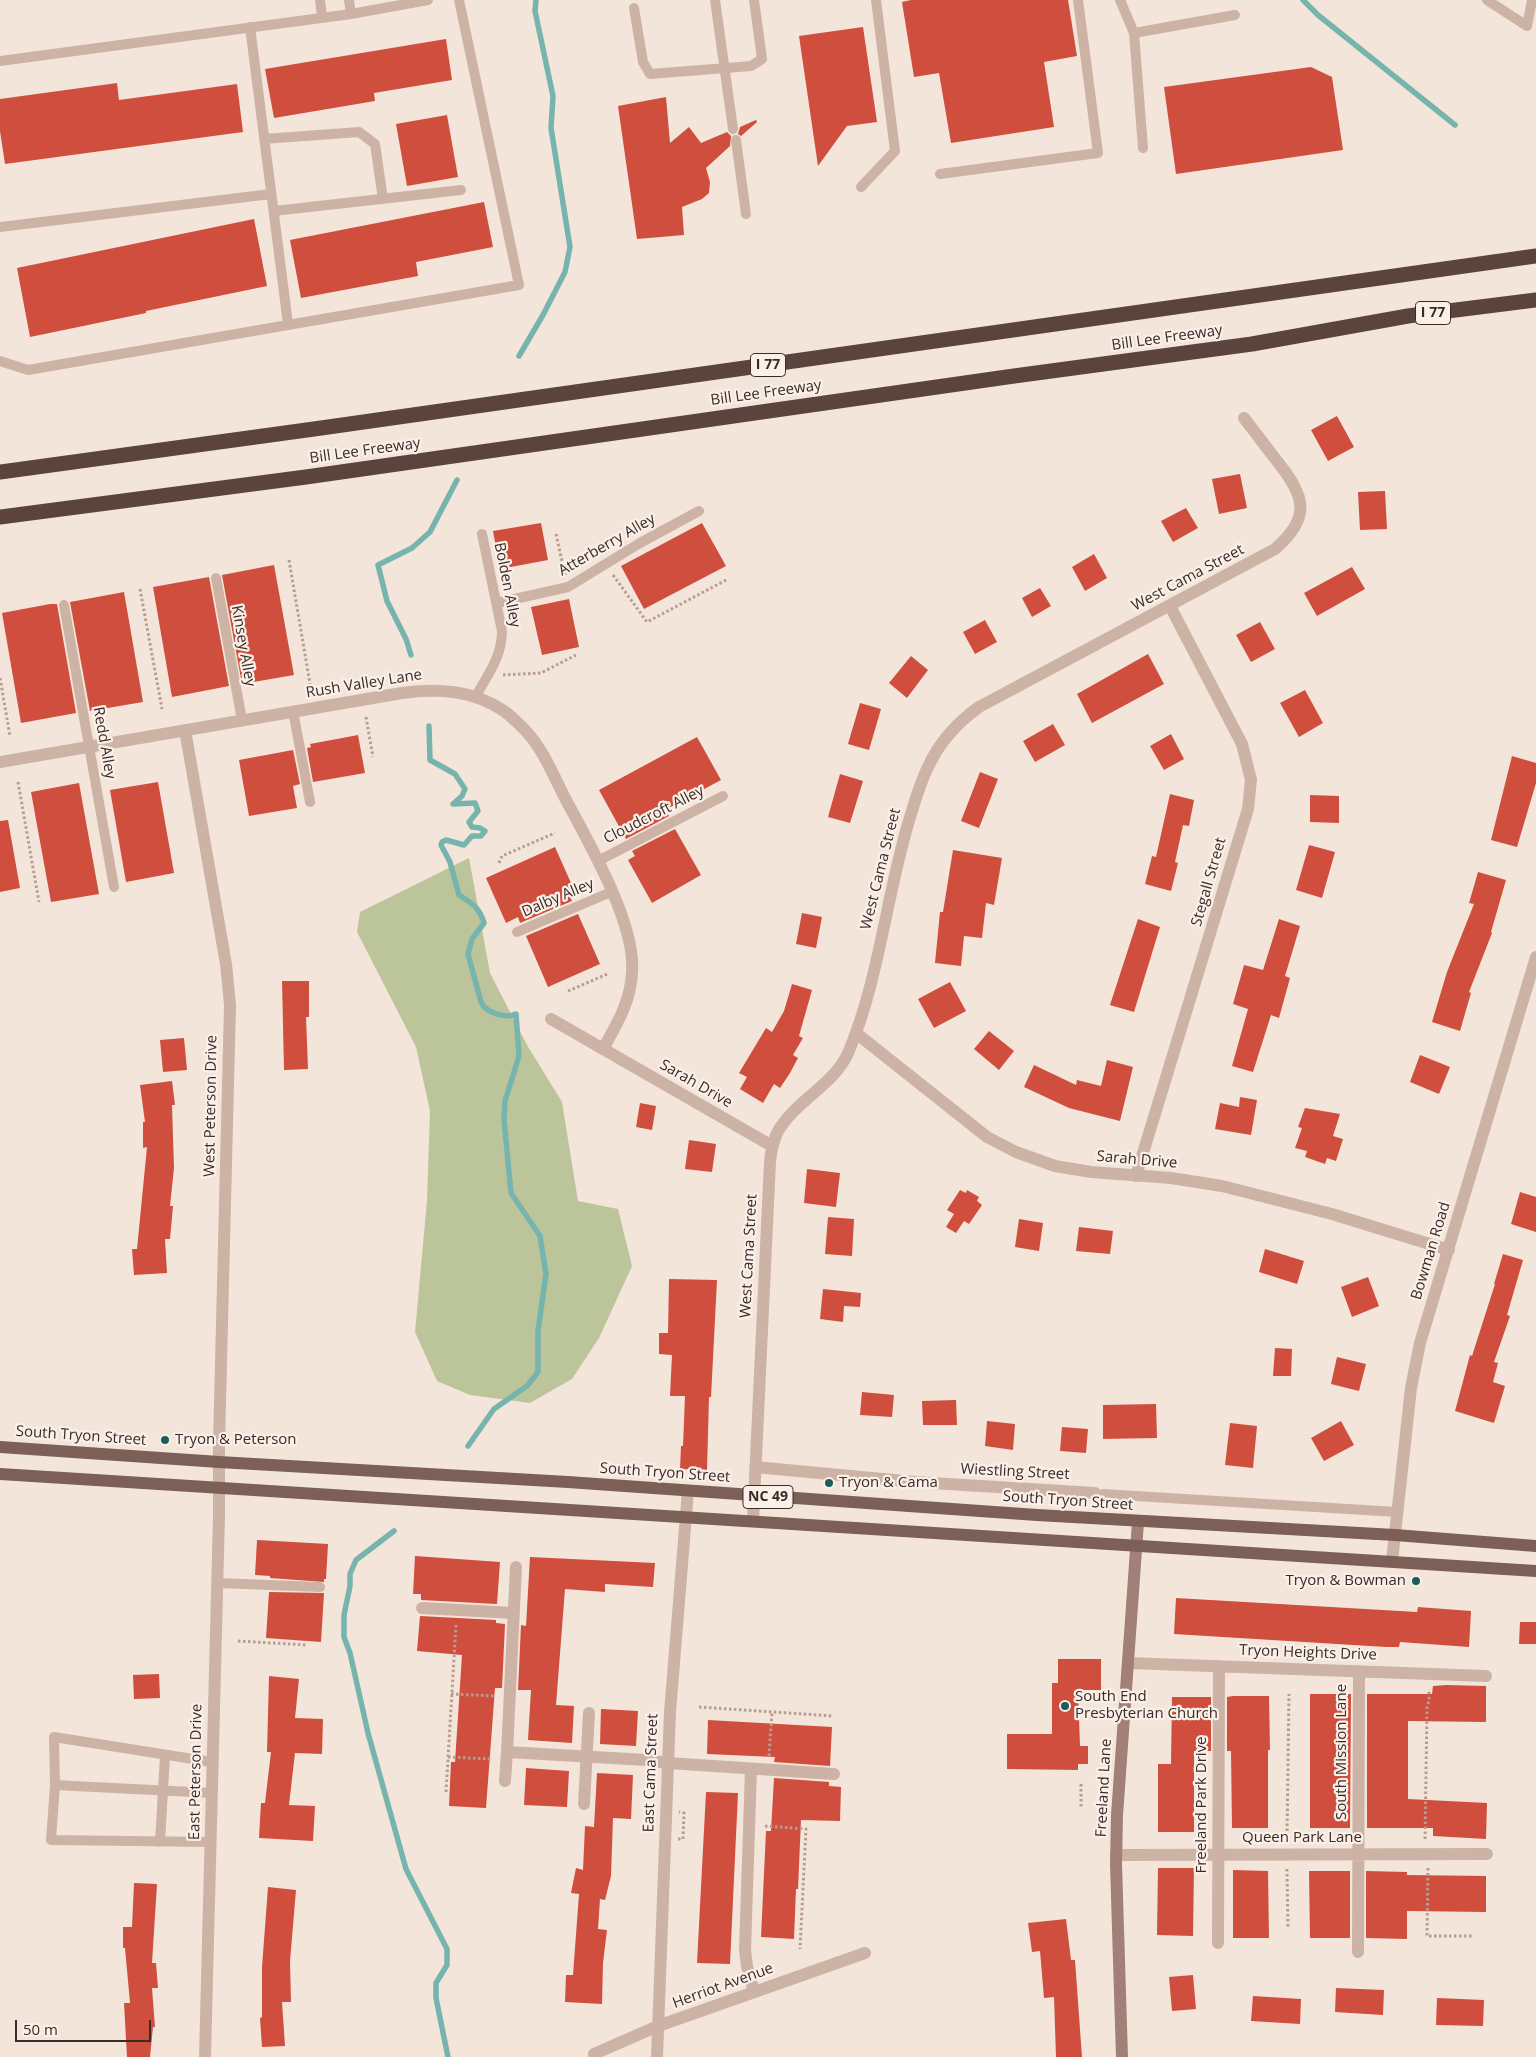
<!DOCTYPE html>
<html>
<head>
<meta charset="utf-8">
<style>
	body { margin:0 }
	#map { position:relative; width:1536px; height:2057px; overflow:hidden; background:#f4e5db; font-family:"Open Sans",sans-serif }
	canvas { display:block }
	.scale { position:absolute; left:15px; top:2020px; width:136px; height:22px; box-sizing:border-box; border:2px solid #392b28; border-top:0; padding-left:6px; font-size:15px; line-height:18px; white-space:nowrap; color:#392b28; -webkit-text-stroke:4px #fbf0e8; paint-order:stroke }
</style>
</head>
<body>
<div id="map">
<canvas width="1536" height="2057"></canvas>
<div class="scale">50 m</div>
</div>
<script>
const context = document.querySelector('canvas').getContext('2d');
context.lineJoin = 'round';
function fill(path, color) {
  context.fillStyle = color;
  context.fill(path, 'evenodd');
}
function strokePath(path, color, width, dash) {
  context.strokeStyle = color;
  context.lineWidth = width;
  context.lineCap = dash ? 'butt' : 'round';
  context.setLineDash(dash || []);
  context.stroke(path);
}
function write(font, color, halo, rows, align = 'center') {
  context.font = font + ' "Open Sans",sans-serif';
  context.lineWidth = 4.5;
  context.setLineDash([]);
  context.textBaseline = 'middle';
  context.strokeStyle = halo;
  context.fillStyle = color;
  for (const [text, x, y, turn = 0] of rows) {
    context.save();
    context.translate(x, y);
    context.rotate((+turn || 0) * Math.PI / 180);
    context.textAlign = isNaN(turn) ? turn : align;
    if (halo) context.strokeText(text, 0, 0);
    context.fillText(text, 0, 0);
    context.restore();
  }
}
const green = new Path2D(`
	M469 858 490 973 527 1045 562 1102 578 1201 618 1209 632 1266 599 1338 572 1379 530 1403 470 1395 437 1381 415 1332 427 1200 430 1111 416 1047 357 932 360 912Z`);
const stream = new Path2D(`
	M1303 0 1318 15 1455 125
	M519 356 543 315 565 272 570 247 551 128 553 96 535 11 536 0
	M411 655 406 639 387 601 378 565 412 548 430 532 457 480
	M429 726 430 760 455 774 465 789 462 796 453 804 475 803 478 811 469 822 472 827 480 828 485 831 481 836H472L464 845 446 840 442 842 441 845 450 862 459 895C472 903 479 907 484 923L472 939 468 954 481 1002C486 1013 505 1019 516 1014L519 1056 505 1101 504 1120 511 1193 540 1236 546 1274 538 1331V1372L527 1386 494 1409 468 1446
	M394 1531 356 1560 350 1574V1586L344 1615V1637L350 1653 368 1733 406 1869 447 1949V1965L436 1983V1998L448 2057`);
const building = new Path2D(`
	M911 0H1068L1077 56 1044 62 1054 127 951 143 939 73 914 77 902 2Z
	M863 27 877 122 847 126 818 166 799 36Z
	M446 39 452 80 374 93 375 101 274 118 265 69Z
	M1311 67 1332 77 1343 150 1176 174 1164 87Z
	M117 83 119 100 237 84 243 132 5 164 0 131V99Z
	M666 97 670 143 689 127 701 143 727 132 731 136 730 146 706 168 710 182 709 193 702 199 682 207 684 235 637 239 618 106Z
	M447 115 458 177 407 186 396 124Z
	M756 120 757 122 741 136 738 134 740 127Z
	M484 202 493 247 416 262 418 276 301 298 290 240Z
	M254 219 267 286 146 311V313L30 337 17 268Z
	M1337 416 1354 447 1328 461 1311 430Z
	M1240 474 1247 508 1219 514 1212 479Z
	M1385 491 1387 529 1360 530 1358 492Z
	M1186 508 1198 528 1173 542 1161 521Z
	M541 523 548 560 500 569 493 531Z
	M702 523 726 566 644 609 621 566Z
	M1094 554 1107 578 1085 591 1072 567Z
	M274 565 294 675 242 684 222 575Z
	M1352 567 1365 589 1317 616 1304 593Z
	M209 577 229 686 172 697 153 587Z
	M1040 588 1051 606 1032 617 1022 598Z
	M124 592 143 702 90 711 70 602Z
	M569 599 579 647 542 655 531 607Z
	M50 604H57L76 713 21 723 2 613Z
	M985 620 997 642 975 654 963 632Z
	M1260 622 1275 649 1251 662 1236 635Z
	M1148 654 1164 684 1092 723 1077 694Z
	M911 656 928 670 907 698 889 683Z
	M1305 690 1323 723 1299 737 1280 703Z
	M860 703 881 709 869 750 848 744Z
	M1053 724 1065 745 1035 762 1023 741Z
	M1171 734 1184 759 1164 770 1150 746Z
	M358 735 365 773 313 782 307 748 311 747 310 744Z
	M697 737 721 780 665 810 669 816 626 839 599 790Z
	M293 750 300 784 293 786 297 808 249 816 239 760Z
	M1512 756 1536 763V783L1517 847 1491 840Z
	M980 772 998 779 979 828 961 821Z
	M840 774 863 781 850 823 828 817Z
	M158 782 174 873 126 882 110 790Z
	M79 783 99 894 51 902 31 792Z
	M1170 794 1194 800 1189 826 1183 825 1175 862 1178 863 1171 891 1145 884 1152 856 1156 857Z
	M1310 795 1339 796V823L1310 822Z
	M8 820 20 888 0 892V821Z
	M675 829 701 875 652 903 628 860 635 856 632 851Z
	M1309 845 1335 852 1322 898 1296 890Z
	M555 847 575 892 569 895 572 901 520 923 518 917 506 923 486 878Z
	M953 850 1002 858 994 905 986 903 982 938 964 936 961 966 935 963 940 912H943Z
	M1478 872 1506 880 1491 932 1492 933 1469 992 1471 993 1460 1031 1432 1022 1447 972 1474 904 1469 903Z
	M802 913 822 917 816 948 796 944Z
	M578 914 600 964 548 987 526 936Z
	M1138 919 1160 927 1134 1012 1110 1005Z
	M1279 919 1300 926 1285 976 1290 978 1279 1018 1271 1015 1253 1072 1232 1066 1248 1009 1233 1004 1244 965 1263 970Z
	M282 981H309V1017H306L308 1069 284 1070Z
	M950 982 966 1011 934 1028 918 999Z
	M792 984 812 990 799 1036 803 1038 793 1055 798 1058 790 1073 780 1088 774 1084 763 1103 740 1089 747 1077 739 1073 766 1028 772 1032 784 1011Z
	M989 1031 1014 1051 999 1070 974 1049Z
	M184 1038 187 1070 163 1072 160 1040Z
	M1420 1055 1450 1067 1439 1094 1410 1082Z
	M1107 1060 1133 1067 1120 1121 1069 1108 1024 1087 1034 1065 1076 1085 1077 1080 1101 1086Z
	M172 1081 175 1105H172L174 1168 170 1206H173L170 1239H165L167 1273 134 1275 132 1249H137L147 1147 143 1148V1122H145L140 1085Z
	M1240 1097 1257 1100 1251 1135 1215 1129 1220 1103 1239 1107Z
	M640 1103 656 1106 652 1130 636 1127Z
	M1305 1108 1340 1114 1333 1136 1343 1139 1336 1161 1327 1158 1325 1164 1305 1157 1307 1151 1295 1148 1302 1128 1298 1127Z
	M689 1140 716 1144 712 1172 685 1169Z
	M807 1169 840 1173 836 1207 804 1203Z
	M960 1190 966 1193 967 1190 979 1197 977 1201 982 1205 969 1224 964 1221 956 1233 946 1227 954 1214 947 1210Z
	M1520 1192 1536 1197V1232L1511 1224Z
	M828 1217 854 1219 852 1256 825 1254Z
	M1019 1219 1043 1223 1039 1251 1015 1247Z
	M1079 1227 1113 1231 1110 1254 1076 1251Z
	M1265 1249 1304 1261 1297 1284 1259 1272Z
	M1503 1254 1523 1260 1507 1315 1510 1316 1494 1362 1498 1363 1493 1382 1505 1386 1494 1423 1455 1411 1470 1355 1472 1356 1495 1284H1494Z
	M1368 1277 1379 1306 1352 1317 1341 1287Z
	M669 1279 717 1280 711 1397H709L707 1470 680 1469 681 1446H683L685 1396H670L672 1355 659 1354V1333H668Z
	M823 1289 861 1293 860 1307 844 1306 843 1322 820 1319Z
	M1275 1348 1292 1349 1291 1376H1273Z
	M1337 1357 1366 1364 1359 1391 1331 1384Z
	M862 1392 894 1395 892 1417 860 1415Z
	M956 1400 957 1425H923L922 1401Z
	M1156 1404 1157 1438 1103 1439V1405Z
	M987 1421 1015 1424 1013 1450 985 1446Z
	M1341 1421 1354 1445 1324 1461 1311 1438Z
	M1230 1423 1257 1426 1253 1468 1225 1465Z
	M1062 1427 1088 1429 1086 1453 1060 1451Z
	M257 1540 328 1544 326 1579H324V1582L270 1578V1576L255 1575Z
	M415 1556 500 1562 497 1604 421 1600V1594H413Z
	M530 1557 655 1563 653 1587 605 1584V1592L565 1589 556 1705 574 1706 572 1743 528 1740 531 1690H518L521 1625 526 1626Z
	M269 1592 324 1593 321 1642 266 1638Z
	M1176 1598 1417 1612 1418 1607 1471 1611 1469 1647 1400 1642 1399 1647H1386L1174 1634Z
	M420 1616 496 1620V1623L505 1624 502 1688H495L486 1808 449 1806 451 1762H455L462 1655 417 1651Z
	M1520 1622H1536V1644H1519Z
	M1058 1659H1101V1690H1078L1080 1746H1088V1764H1078V1770L1007 1769V1734H1052V1683H1058Z
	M159 1674 160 1698 134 1699 133 1675Z
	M269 1676 299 1679 295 1718 323 1719 322 1754 295 1753 289 1805 315 1806 313 1841 259 1838 261 1803H265L271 1752H267Z
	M1446 1685 1486 1686V1722L1408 1721V1799L1487 1803 1486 1839 1433 1836V1828H1367V1694H1432L1433 1686Z
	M1310 1694H1351L1350 1828H1310Z
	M1233 1696H1269L1270 1750H1268V1828H1232L1231 1751H1227V1697Z
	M1172 1697H1211V1751H1194V1832H1158V1764H1171Z
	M601 1709 638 1711 636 1746 600 1744Z
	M708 1720 832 1727 830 1766 774 1762 775 1757 707 1754Z
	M526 1768 569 1771 567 1807 524 1805Z
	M597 1773 633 1775 631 1819 613 1818 611 1876 605 1900 600 1899 598 1929 607 1930 603 1963 602 2004 565 2002 566 1975H573L579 1894 571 1893 576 1868 583 1870 585 1826 594 1827Z
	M774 1778 829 1782V1786L841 1787 840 1821 801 1820 798 1889H796L794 1939 761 1937 766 1831H771Z
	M706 1792 738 1793 730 1964 697 1963Z
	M1158 1868H1194L1193 1936 1157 1935Z
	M1233 1870 1268 1871 1269 1938H1233Z
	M1309 1871H1350V1938H1310Z
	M1366 1871 1407 1872V1875L1486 1876V1912L1407 1911V1939L1366 1938Z
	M134 1883 157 1884 152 1963H156L158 1988H152L155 2027H153L150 2057H127L124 2003H130L125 1948H123V1927H132Z
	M268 1887 296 1890 290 1961 291 2002H282L285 2046 262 2047 260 2018 262 2017V1967Z
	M1066 1919 1071 1960H1075L1082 2057H1056L1054 1997 1044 1998 1040 1951 1032 1952 1028 1923Z
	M1193 1975 1196 2009 1172 2011 1169 1977Z
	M1336 1988 1384 1990 1383 2015 1335 2012Z
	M1253 1996 1301 1999 1300 2024 1251 2021Z
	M1437 1998 1484 2000 1483 2026 1436 2025Z`);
const path = new Path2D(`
	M556 534 565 575
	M289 560 310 684
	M613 575 647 622 728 579
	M140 589 162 709
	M503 675 541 673 576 655
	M0 678 10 736
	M366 717 373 757
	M18 782 39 902
	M499 863 502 856 555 833
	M568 991 607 974
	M238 1641 307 1645
	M451 1694 496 1696
	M699 1707 833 1716
	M769 1756 772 1712
	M448 1757 492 1759
	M1081 1784V1808
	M446 1792 456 1625
	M765 1826 806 1829 800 1949
	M1287 1836 1289 1694
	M678 1839H683L684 1813 679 1812
	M1425 1839 1427 1708 1429 1700V1689
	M1428 1868 1427 1936H1474
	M1287 1869 1288 1929`);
const lane = new Path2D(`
	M320 0 322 17
	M349 0 351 14
	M715 0 733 129
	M1120 0 1134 33 1143 148
	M1487 0 1527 26 1532 0
	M634 8 643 62 650 74 751 66 762 59 754 0
	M250 27 288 324
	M1134 33 1235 15
	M0 61 351 14 428 0
	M264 139 359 132 375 144 383 199
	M736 140 746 214
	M940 174 1098 153 1078 0
	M861 187 895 151 876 0
	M274 211 461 190
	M0 227 271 194
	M0 361 28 370 519 285 459 0
	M216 578 242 720
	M497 603 568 587 640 543 699 511
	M64 605 114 887
	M476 696C488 674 502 657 502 631L482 534
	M293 711 310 802
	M598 861 723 796
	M517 932 611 892
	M1103 1494 1397 1512
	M218 1583 320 1587
	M55 1785 54 1737 212 1762
	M160 1842 165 1756
	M211 1842 51 1840 55 1785 212 1793`);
const street = new Path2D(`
	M185 730 226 964 230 1005 219 1442V1516L205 2057
	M0 762 402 693C438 688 473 690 504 711 511 716 518 723 524 729 543 748 554 777 566 800 589 843 636 924 632 972 631 1001 617 1024 603 1049
	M551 1019 772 1146
	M856 1033 987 1137 1016 1152 1055 1166 1091 1172 1171 1178 1222 1186 1332 1214 1449 1250
	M1136 1176 1248 809 1251 780 1242 744 1170 606
	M755 1467 915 1482 1095 1493
	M753 1521 770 1162C771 1152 773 1142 777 1133 794 1101 835 1085 849 1051 879 978 886 899 908 824 914 805 919 785 928 767 939 743 958 722 979 707L1275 549C1312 517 1305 496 1277 461 1266 447 1255 432 1244 418
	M1392 1561 1411 1388 1420 1343 1536 957
	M422 1608 514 1613
	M1128 1663 1486 1676
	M507 1752 516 1567
	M751 1769 745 1950 747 1966 754 1992
	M505 1781 507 1752 646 1760 668 1763 834 1774
	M584 1804 589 1713
	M1116 1855 1487 1854
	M1218 1943 1219 1666
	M1358 1952 1359 1671
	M594 2054 658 2026 865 1953
	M657 2057 670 1712 688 1491`);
const secondary = new Path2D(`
	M1122 2057 1116 1864 1117 1815 1138 1522`);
const primary = new Path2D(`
	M0 1447 219 1462 568 1482 1037 1515 1395 1535 1536 1546
	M0 1474 1536 1571`);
const highway = new Path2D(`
	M0 472 314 429 1536 256
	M0 517 306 477 1014 376 1252 344 1408 316 1536 300`);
const markers = [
	[165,1440,5,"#195e5a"],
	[829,1483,5,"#195e5a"],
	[1416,1581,5,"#195e5a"],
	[1065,1706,5,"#195e5a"]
];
const shields = [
	[1433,313,35],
	[768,365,35],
	[768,1497,50]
];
const shieldNames = [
	["I 77",1433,313],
	["I 77",768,365],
	["NC 49",768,1497]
];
const streetNames = [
	["Bill Lee Freeway",1167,338,-8],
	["Bill Lee Freeway",766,393,-8],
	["Bill Lee Freeway",365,451,-8],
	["Atterberry Alley",607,545,-30],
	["West Cama Street",1188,578,-28],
	["Bolden Alley",507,585,79],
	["Kinsey Alley",243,646,80],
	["Rush Valley Lane",364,684,-9],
	["Redd Alley",104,743,80],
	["Cloudcroft Alley",654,815,-27],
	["West Cama Street",881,869,-76],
	["Stegall Street",1209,882,-74],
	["Dalby Alley",558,898,-23],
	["Sarah Drive",696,1084,30],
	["West Peterson Drive",211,1106,-89],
	["Sarah Drive",1137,1160,5],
	["Bowman Road",1431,1251,-73],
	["West Cama Street",749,1256,-87],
	["South Tryon Street",81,1436,4],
	["Wiestling Street",1015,1472,3],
	["South Tryon Street",665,1473,4],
	["South Tryon Street",1068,1501,4],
	["Tryon Heights Drive",1308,1653,2],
	["South Mission Lane",1342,1752,-90],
	["East Peterson Drive",196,1772,-89],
	["East Cama Street",651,1773,-88],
	["Freeland Lane",1104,1788,-87],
	["Freeland Park Drive",1202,1805,-90],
	["Queen Park Lane",1302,1838],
	["Herriot Avenue",723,1986,-20]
];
const poiNames = [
	["Tryon & Peterson",175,1440],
	["Tryon & Cama",839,1483],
	["Tryon & Bowman",1406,1581,"right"],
	["South End",1075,1697],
	["Presbyterian Church",1075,1714]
];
fill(green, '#bcc59a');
strokePath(stream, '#78b4ae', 5.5);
fill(building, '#d04e3d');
strokePath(path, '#b99c90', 3, [2.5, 2.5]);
strokePath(lane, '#cdb3a6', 10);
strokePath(street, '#cdb3a6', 12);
strokePath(secondary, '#a18177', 12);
strokePath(primary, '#7c5f57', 12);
strokePath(highway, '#5b433e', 15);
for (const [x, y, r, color] of markers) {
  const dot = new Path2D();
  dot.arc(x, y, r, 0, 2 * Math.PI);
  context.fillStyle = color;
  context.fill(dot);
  strokePath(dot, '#fbf0e8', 2);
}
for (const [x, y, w] of shields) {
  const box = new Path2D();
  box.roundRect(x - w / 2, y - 11.5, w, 23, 4);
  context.fillStyle = '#fbf0e8';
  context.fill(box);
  strokePath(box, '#392b28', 1);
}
write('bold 14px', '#392b28', null, shieldNames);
write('15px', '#392b28', '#fbf0e8', streetNames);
write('15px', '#392b28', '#fbf0e8', poiNames, 'left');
</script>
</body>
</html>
